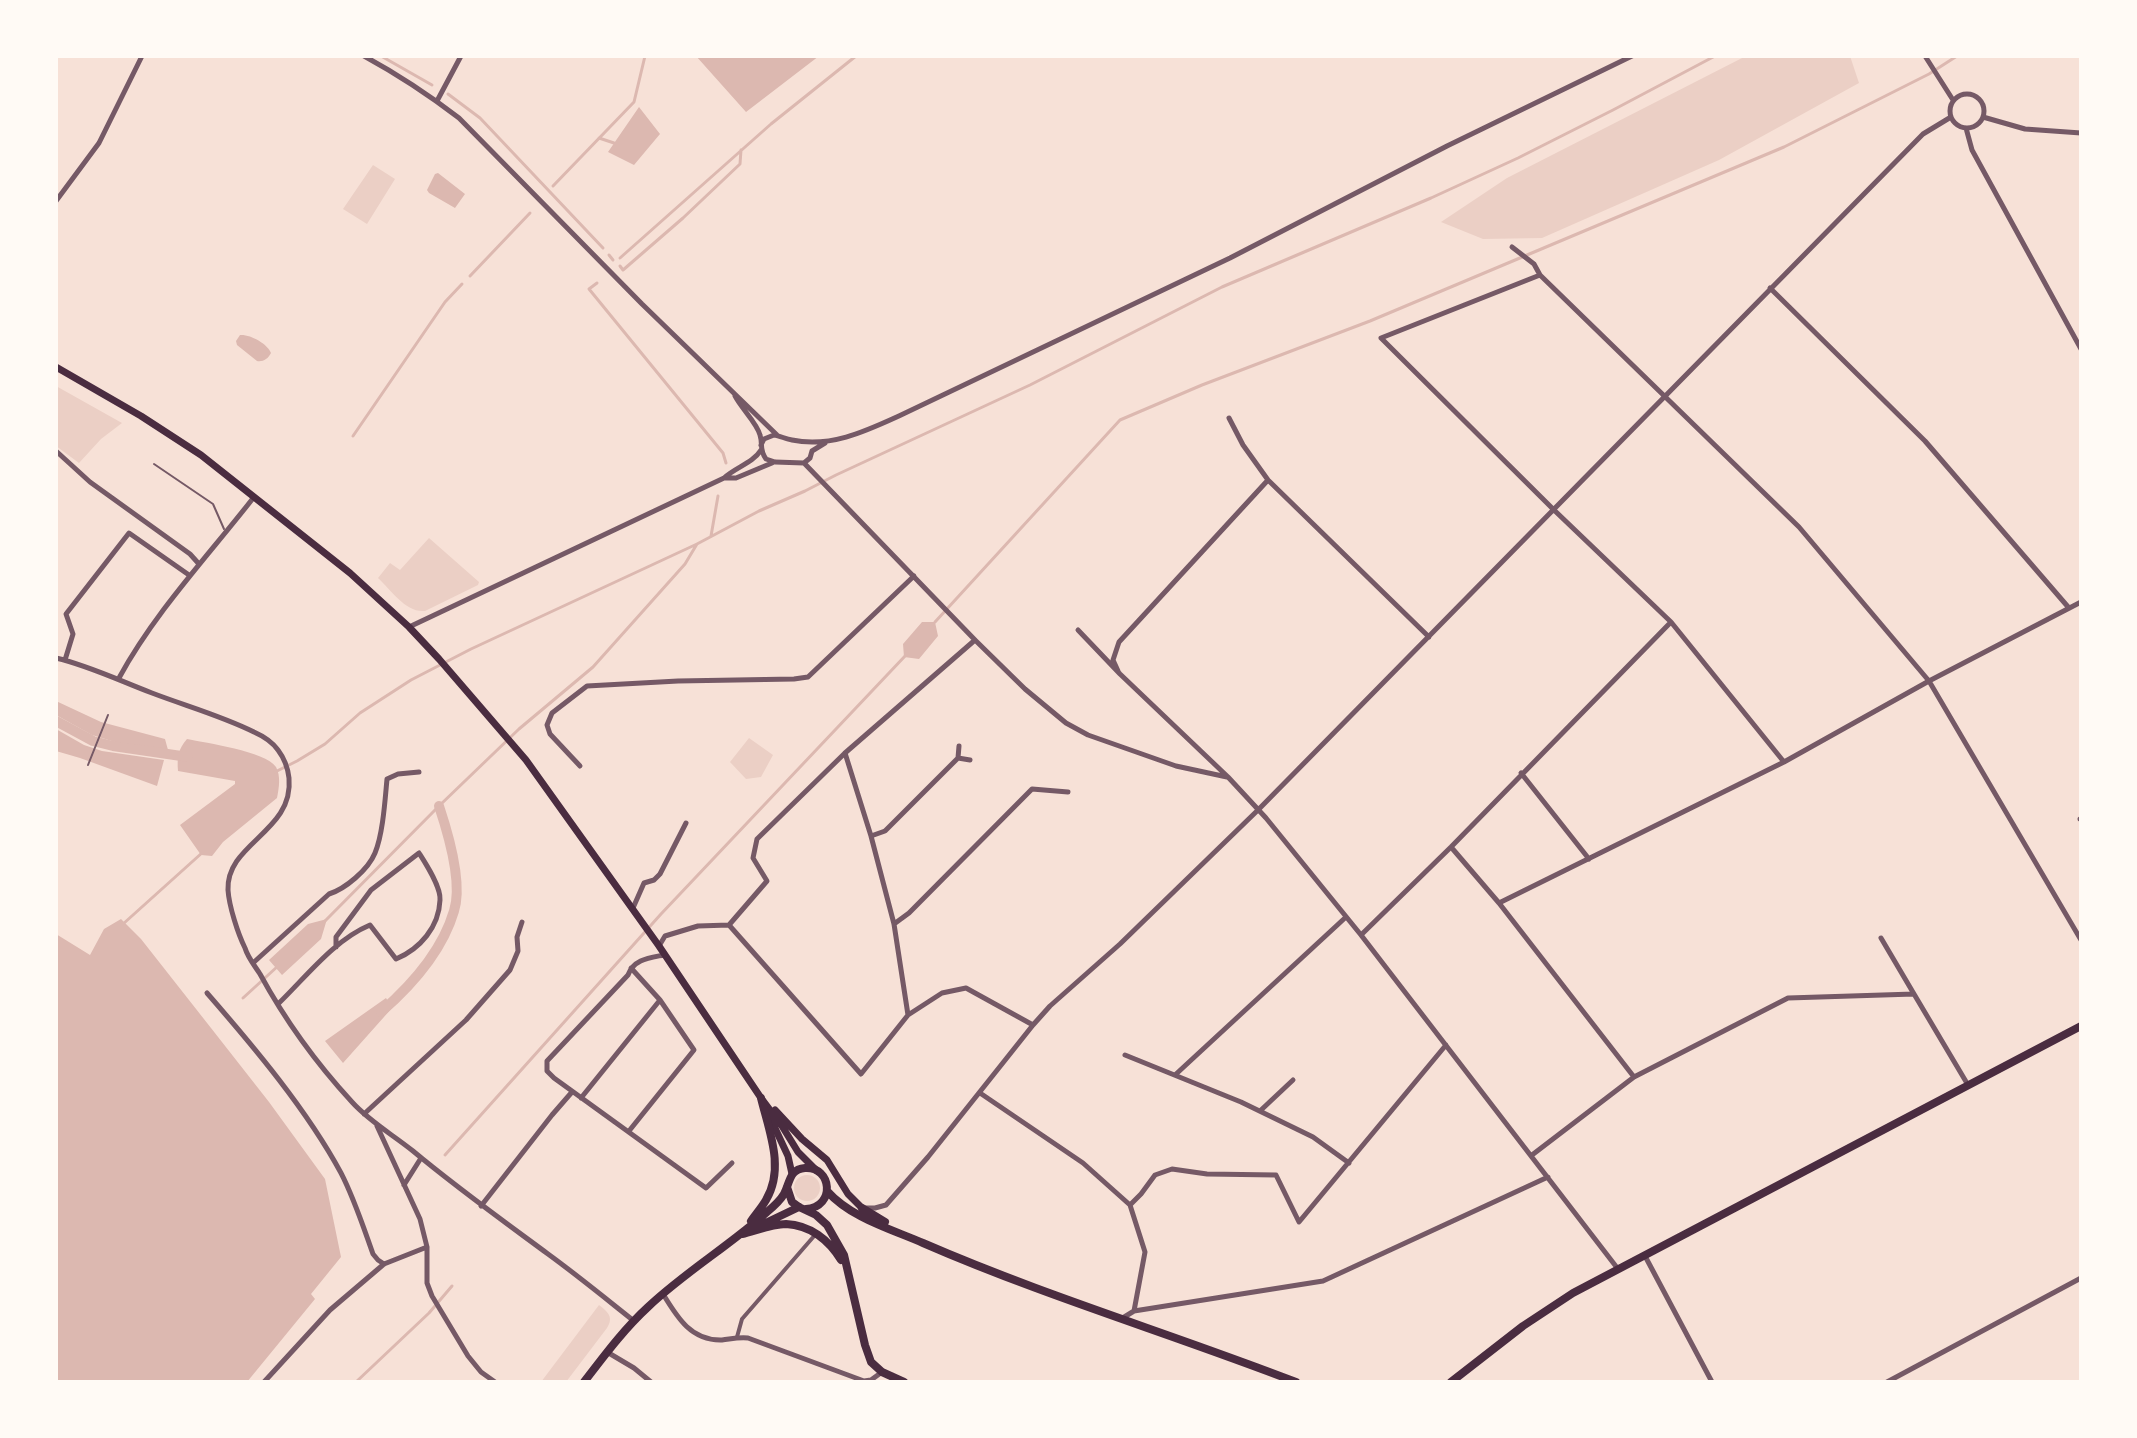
<!DOCTYPE html>
<html>
<head>
<meta charset="utf-8">
<style>
	body { margin:0 }
	#map { position:relative; width:2137px; height:1438px; overflow:hidden; background:#f7e1d7; font-family:Lato,sans-serif }
	canvas { display:block }
	.frame { position:absolute; inset:0; border:58px solid #fffaf5; pointer-events:none }
</style>
</head>
<body>
<div id="map">
<canvas width="2137" height="1438"></canvas>
<div class="frame"></div>
</div>
<script>
const context = document.querySelector('canvas').getContext('2d');
context.lineJoin = 'round';
function fill(path, color) {
  context.fillStyle = color;
  context.fill(path, 'evenodd');
}
function strokePath(path, color, width, dash) {
  context.strokeStyle = color;
  context.lineWidth = width;
  context.lineCap = dash ? 'butt' : 'round';
  context.setLineDash(dash || []);
  context.stroke(path);
}
const green = new Path2D(`
	M1746 56H1850L1859 83 1719 160 1542 238 1483 239 1441 222 1507 178Z
	M373 165 395 179 367 224 343 209Z
	M56 386 122 423 101 439 79 463 56 446Z
	M429 538 479 582 478 585 425 611C406 613 391 590 378 578L390 563 400 570Z
	M749 738 773 755 761 777 746 779 730 762Z
	M794 1188a13 13 0 1 1 26 0a13 13 0 1 1-26 0Z
	M599 1305C608 1312 614 1317 607 1328L566 1382H541Z`);
const water = new Path2D(`
	M696 56H819L746 112Z
	M639 107 660 134 634 165 608 152Z
	M438 173 465 194 455 208 429 193 427 190 435 174Z
	M240 335C250 334 268 344 271 353 268 359 263 362 257 361L237 345 236 341Z
	M922 622H935L938 636 919 659 904 657 903 644Z
	M56 701 101 722 165 739 168 750 115 742 92 735 56 715Z
	M56 729 84 745 102 751 164 760 157 786 80 758 56 751Z
	M187 739C206 743 265 751 276 767 281 776 279 788 277 798L223 842 212 856 201 855 180 825 235 784V781L178 771C177 758 178 749 187 739Z
	M121 919 141 939 211 1028 269 1102 325 1179 341 1257 311 1294 315 1299 247 1382H56V934L90 955 104 929Z
	M327 919 321 939 282 975 269 960 308 924Z
	M386 998 392 1008 343 1063 325 1041Z`);
const stream = new Path2D(`
	M381 56 432 85
	M448 94 480 118 603 248
	M599 138 614 143
	M553 186 634 102 645 56
	M609 255 613 260
	M620 258 771 124 856 56
	M620 266 623 270 683 218 740 164 741 150
	M470 276 530 213
	M597 283 589 289 723 453 726 463
	M353 436 445 302 462 284
	M711 536 718 496
	M935 622 1120 420 1202 385 1370 321 1784 147 1929 74 1957 56
	M275 772 297 761 325 744 360 713 411 680 471 649 697 544 759 511 805 491 836 475 1030 385 1222 287 1431 198 1518 158 1613 110 1715 56
	M324 922 439 806 519 729 593 667 685 564 697 544
	M123 924 203 852
	M243 998 278 966
	M445 1155 661 914 906 655
	M356 1382 429 1313 452 1286`);
const canal = new Path2D(`
	M56 721 93 741 113 746 188 757
	M381 1012C412 985 442 952 454 911 463 883 448 833 439 806`);
const service = new Path2D(`
	M154 464 213 504 224 529
	M88 765 108 715`);
const pedestrian = new Path2D(`
	M737 1337 742 1319 815 1235`);
const minor = new Path2D(`
	M364 56C397 74 429 95 459 118L642 304 777 435
	M1925 56 1953 100
	M1950 111a17 17 0 1 1 34 0a17 17 0 1 1-34 0Z
	M437 101 461 56
	M1983 117 2025 129 2081 133
	M1966 128 1972 150 2081 349
	M56 201 99 143 142 56
	M1512 247 1534 264 1540 275 1799 527 1929 681 2081 940
	M1540 275 1381 338 1554 510 1671 622 1784 762
	M1770 288 1925 441 2069 608
	M735 396C741 408 757 423 760 435 763 444 759 450 766 459L775 462 804 463
	M1229 418 1243 445 1268 480 1429 637
	M761 445 764 439 774 435C780 436 786 439 792 440 831 448 866 431 901 415L1230 258 1447 146 1632 56
	M56 451 90 482 190 554 199 564
	M804 463 975 640 1025 689 1066 723 1088 735 1176 766 1227 777
	M804 463 810 458 812 451 825 443
	M725 478H736L772 463
	M409 627 724 478C736 467 753 463 761 450
	M1078 630 1120 674 1228 777 1266 818 1361 935 1618 1269
	M56 658C90 666 120 681 152 693 186 706 222 716 254 732 263 736 273 743 278 750 284 758 288 769 289 778 294 832 226 843 228 890 229 906 238 934 245 948 248 958 255 966 260 974 285 1020 317 1064 352 1102 370 1122 392 1134 413 1151 456 1187 502 1220 548 1254 577 1275 605 1298 634 1321
	M65 660 73 634 66 614 129 533 189 575
	M1118 671 1113 660 1119 642 1268 480
	M119 678C155 612 208 556 254 497
	M959 746 958 758 970 760
	M845 753 871 836 894 924 908 1015
	M580 766 550 734 547 725 552 713 587 686 678 681 794 679 808 677 914 576
	M1521 773 1589 859
	M2080 819H2081
	M871 836 885 831 958 758
	M1451 847 1499 903 1634 1077
	M1499 903 1784 762 1929 681 2081 602
	M633 908 644 883 654 880 660 874 686 823
	M894 924 909 913 1032 789 1068 792
	M729 925 861 1074 908 1015 942 993 966 988 1033 1025
	M1361 935 1451 847 1671 622
	M1881 938 1914 994
	M659 946 665 936 698 926 729 925 767 881 753 858 757 839 845 753 975 640
	M664 955C649 958 634 959 628 975L547 1061V1071L554 1078 706 1188 732 1163
	M253 963 329 894C345 889 368 870 375 853 383 834 385 800 387 779L398 774 419 772
	M207 993C254 1047 307 1110 341 1173 354 1198 363 1226 373 1254L378 1260 384 1264
	M278 1004C306 977 334 940 370 925L396 959C420 949 439 927 440 900 441 887 426 864 419 853L371 890 336 937V947
	M1125 1055 1241 1102 1313 1137 1349 1163
	M1175 1075 1346 917
	M980 1093 1083 1163 1130 1205 1145 1252 1134 1311
	M581 1098 660 1000
	M1260 1111 1293 1080
	M364 1114 466 1020 510 970 518 951 517 937 522 922
	M377 1126 420 1219 427 1247V1283L432 1296 468 1356 481 1372 495 1382
	M629 1131 694 1050 660 1000 631 968
	M1532 1155 1634 1077 1788 998 1914 994 1968 1085
	M404 1185 421 1158
	M1130 1205 1141 1194 1155 1175 1172 1169 1207 1174 1276 1175 1299 1222 1446 1045
	M481 1206 552 1115 572 1092
	M865 1208H875L886 1205 928 1157 1033 1025 1050 1006 1120 944 1258 810 1923 134 1951 117
	M1645 1256 1712 1382
	M663 1294C677 1317 691 1341 722 1340 731 1339 738 1337 748 1338L864 1381 871 1380 882 1372
	M1121 1319 1134 1311 1323 1281 1548 1177
	M607 1352 634 1368 651 1382
	M264 1382 330 1310 384 1264 427 1247
	M1887 1382 2081 1278`);
const secondary = new Path2D(`
	M56 367 141 416 201 455 350 573 409 627 439 659 526 760 659 946 761 1098 782 1126 798 1152 816 1170
	M775 1110 802 1139 827 1160 848 1194 862 1208
	M767 1111 788 1156 792 1174`);
const primary = new Path2D(`
	M787 1187 792 1202 799 1207 816 1215 827 1225 844 1255 865 1345 871 1362 882 1372 904 1382
	M827 1191C851 1218 891 1229 923 1243 1045 1296 1172 1334 1296 1382
	M862 1208 885 1222
	M751 1221C756 1214 762 1207 766 1200 785 1168 769 1131 761 1098
	M753 1229 799 1207
	M742 1234C755 1231 772 1224 786 1224 810 1225 829 1240 841 1260
	M584 1382C604 1356 624 1329 648 1307 685 1272 729 1246 767 1212 773 1207 780 1201 784 1194 790 1183 789 1169 805 1168 832 1166 836 1207 806 1209
	M1451 1382 1523 1326 1573 1293 2081 1026`);
fill(green, '#ebcfc5');
fill(water, '#dcb8b0');
strokePath(stream, '#dcb8b0', 3);
strokePath(canal, '#dcb8b0', 10);
strokePath(service, '#755966', 2);
strokePath(pedestrian, '#755966', 4);
strokePath(minor, '#755966', 5);
strokePath(secondary, '#4a2c40', 7);
strokePath(primary, '#4a2c40', 8);
</script>
</body>
</html>
